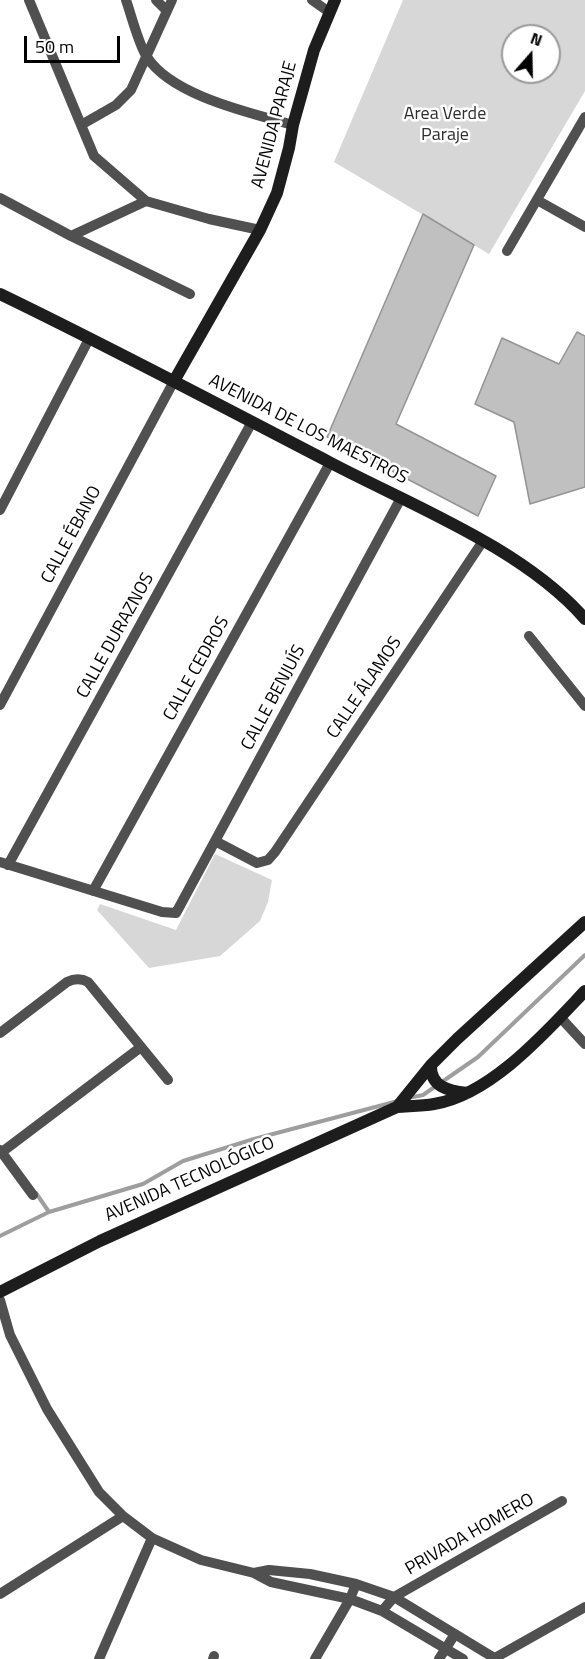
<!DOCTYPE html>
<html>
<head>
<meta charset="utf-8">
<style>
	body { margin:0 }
	#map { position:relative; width:585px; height:1659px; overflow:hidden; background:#fff; font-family:"Titillium Web",sans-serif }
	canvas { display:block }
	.north { position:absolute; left:501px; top:24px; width:60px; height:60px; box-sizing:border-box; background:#fff; border:2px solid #999; border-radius:50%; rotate:20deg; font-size:16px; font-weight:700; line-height:24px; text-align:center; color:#000 }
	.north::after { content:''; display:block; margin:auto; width:21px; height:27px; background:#000; clip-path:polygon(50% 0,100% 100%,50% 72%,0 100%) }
	.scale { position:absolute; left:24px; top:36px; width:96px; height:27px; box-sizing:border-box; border:3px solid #000; border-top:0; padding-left:8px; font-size:18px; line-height:21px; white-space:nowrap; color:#000; -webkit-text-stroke:4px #fff; paint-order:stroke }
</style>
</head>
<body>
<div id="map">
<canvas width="585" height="1659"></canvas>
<div class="north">N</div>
<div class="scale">50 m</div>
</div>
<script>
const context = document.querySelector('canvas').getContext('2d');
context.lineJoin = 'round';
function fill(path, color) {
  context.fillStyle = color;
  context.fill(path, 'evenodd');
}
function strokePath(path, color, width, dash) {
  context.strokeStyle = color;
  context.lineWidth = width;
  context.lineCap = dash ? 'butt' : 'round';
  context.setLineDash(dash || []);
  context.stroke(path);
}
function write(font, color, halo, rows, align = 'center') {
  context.font = font + ' "Titillium Web",sans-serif';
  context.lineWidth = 5;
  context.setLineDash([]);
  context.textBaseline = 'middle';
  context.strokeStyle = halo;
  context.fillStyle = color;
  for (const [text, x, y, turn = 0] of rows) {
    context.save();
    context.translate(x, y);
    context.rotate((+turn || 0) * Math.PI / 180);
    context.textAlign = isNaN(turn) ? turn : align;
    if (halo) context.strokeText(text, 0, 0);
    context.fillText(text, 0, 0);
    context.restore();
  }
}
const green = new Path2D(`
	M403 0H585V91L489 254 334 162ZM513 36H549V72H513Z
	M215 854 272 880 268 902 260 921 220 956 149 968 97 910 100 904 176 930Z`);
const stream = new Path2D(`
	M408 1098 423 1095 478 1057 585 955
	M36 1193 49 1212
	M0 1236 49 1212 143 1184 183 1161 254 1139 398 1101`);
const building = new Path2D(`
	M423 214 474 245 396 424 496 476 478 516 327 437Z
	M577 332 585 336V487L530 504 514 422 475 404 502 338 559 364Z`);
const street = new Path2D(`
	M29 0 94 156 146 201 209 219 260 230
	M126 0C131 14 139 46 147 57 172 96 251 113 293 125
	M156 0 167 11
	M312 0 329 12
	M81 125 116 105 131 90 172 0
	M0 198 71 236 190 294
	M537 200 585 227
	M71 236 146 201
	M507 251 585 117
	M0 510 89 339
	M529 636 585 706
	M0 705 174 381
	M215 841 257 863 268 860 275 852 483 541
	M0 862 162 912 176 913 401 498
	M8 865 252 422
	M93 891 330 463
	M560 1017 585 1044
	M0 1033 67 982C75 978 81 978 88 982L168 1080
	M0 1150 33 1195
	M2 1152 141 1047
	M0 1300 10 1335 47 1409 99 1492 123 1516 152 1538 201 1560 254 1573 271 1582 350 1599 382 1611 463 1659
	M254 1573 269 1570 310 1574 356 1584 394 1597 496 1659
	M0 1594 123 1516
	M382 1611 394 1597 562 1501
	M99 1659 152 1538
	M213 1659 214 1656
	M315 1659 350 1599 356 1584
	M439 1659 455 1634
	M493 1659 585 1607`);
const secondary = new Path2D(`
	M0 294C112 348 221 406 331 463 413 506 524 549 585 619
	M174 381 260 230 277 193 289 148 293 125 314 50 335 0
	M431 1065C430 1087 449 1091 467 1093
	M397 1107 431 1065 457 1039 585 922
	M0 1292 100 1241 397 1107C410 1106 422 1106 434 1104 491 1095 547 1031 585 991`);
const parkNames = [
	["Area Verde",445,115],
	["Paraje",445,136]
];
const streetNames = [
	["AVENIDA PARAJE",275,125,-75],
	["AVENIDA DE LOS MAESTROS",308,430,27],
	["CALLE ÉBANO",72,535,-62],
	["CALLE DURAZNOS",116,636,-61],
	["CALLE CEDROS",197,669,-61],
	["CALLE ÁLAMOS",365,688,-56],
	["CALLE BENJUÍS",274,698,-62],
	["AVENIDA TECNOLÓGICO",190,1180,-24],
	["PRIVADA HOMERO",470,1535,-30]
];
fill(green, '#d7d7d7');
strokePath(stream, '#9e9e9e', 4);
fill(building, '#c0c0c0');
strokePath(building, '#949494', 1.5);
strokePath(street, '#505050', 10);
strokePath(secondary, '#1d1d1d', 12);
write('18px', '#2e2e2e', '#fff', parkNames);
write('18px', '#000', '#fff', streetNames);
</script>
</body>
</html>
